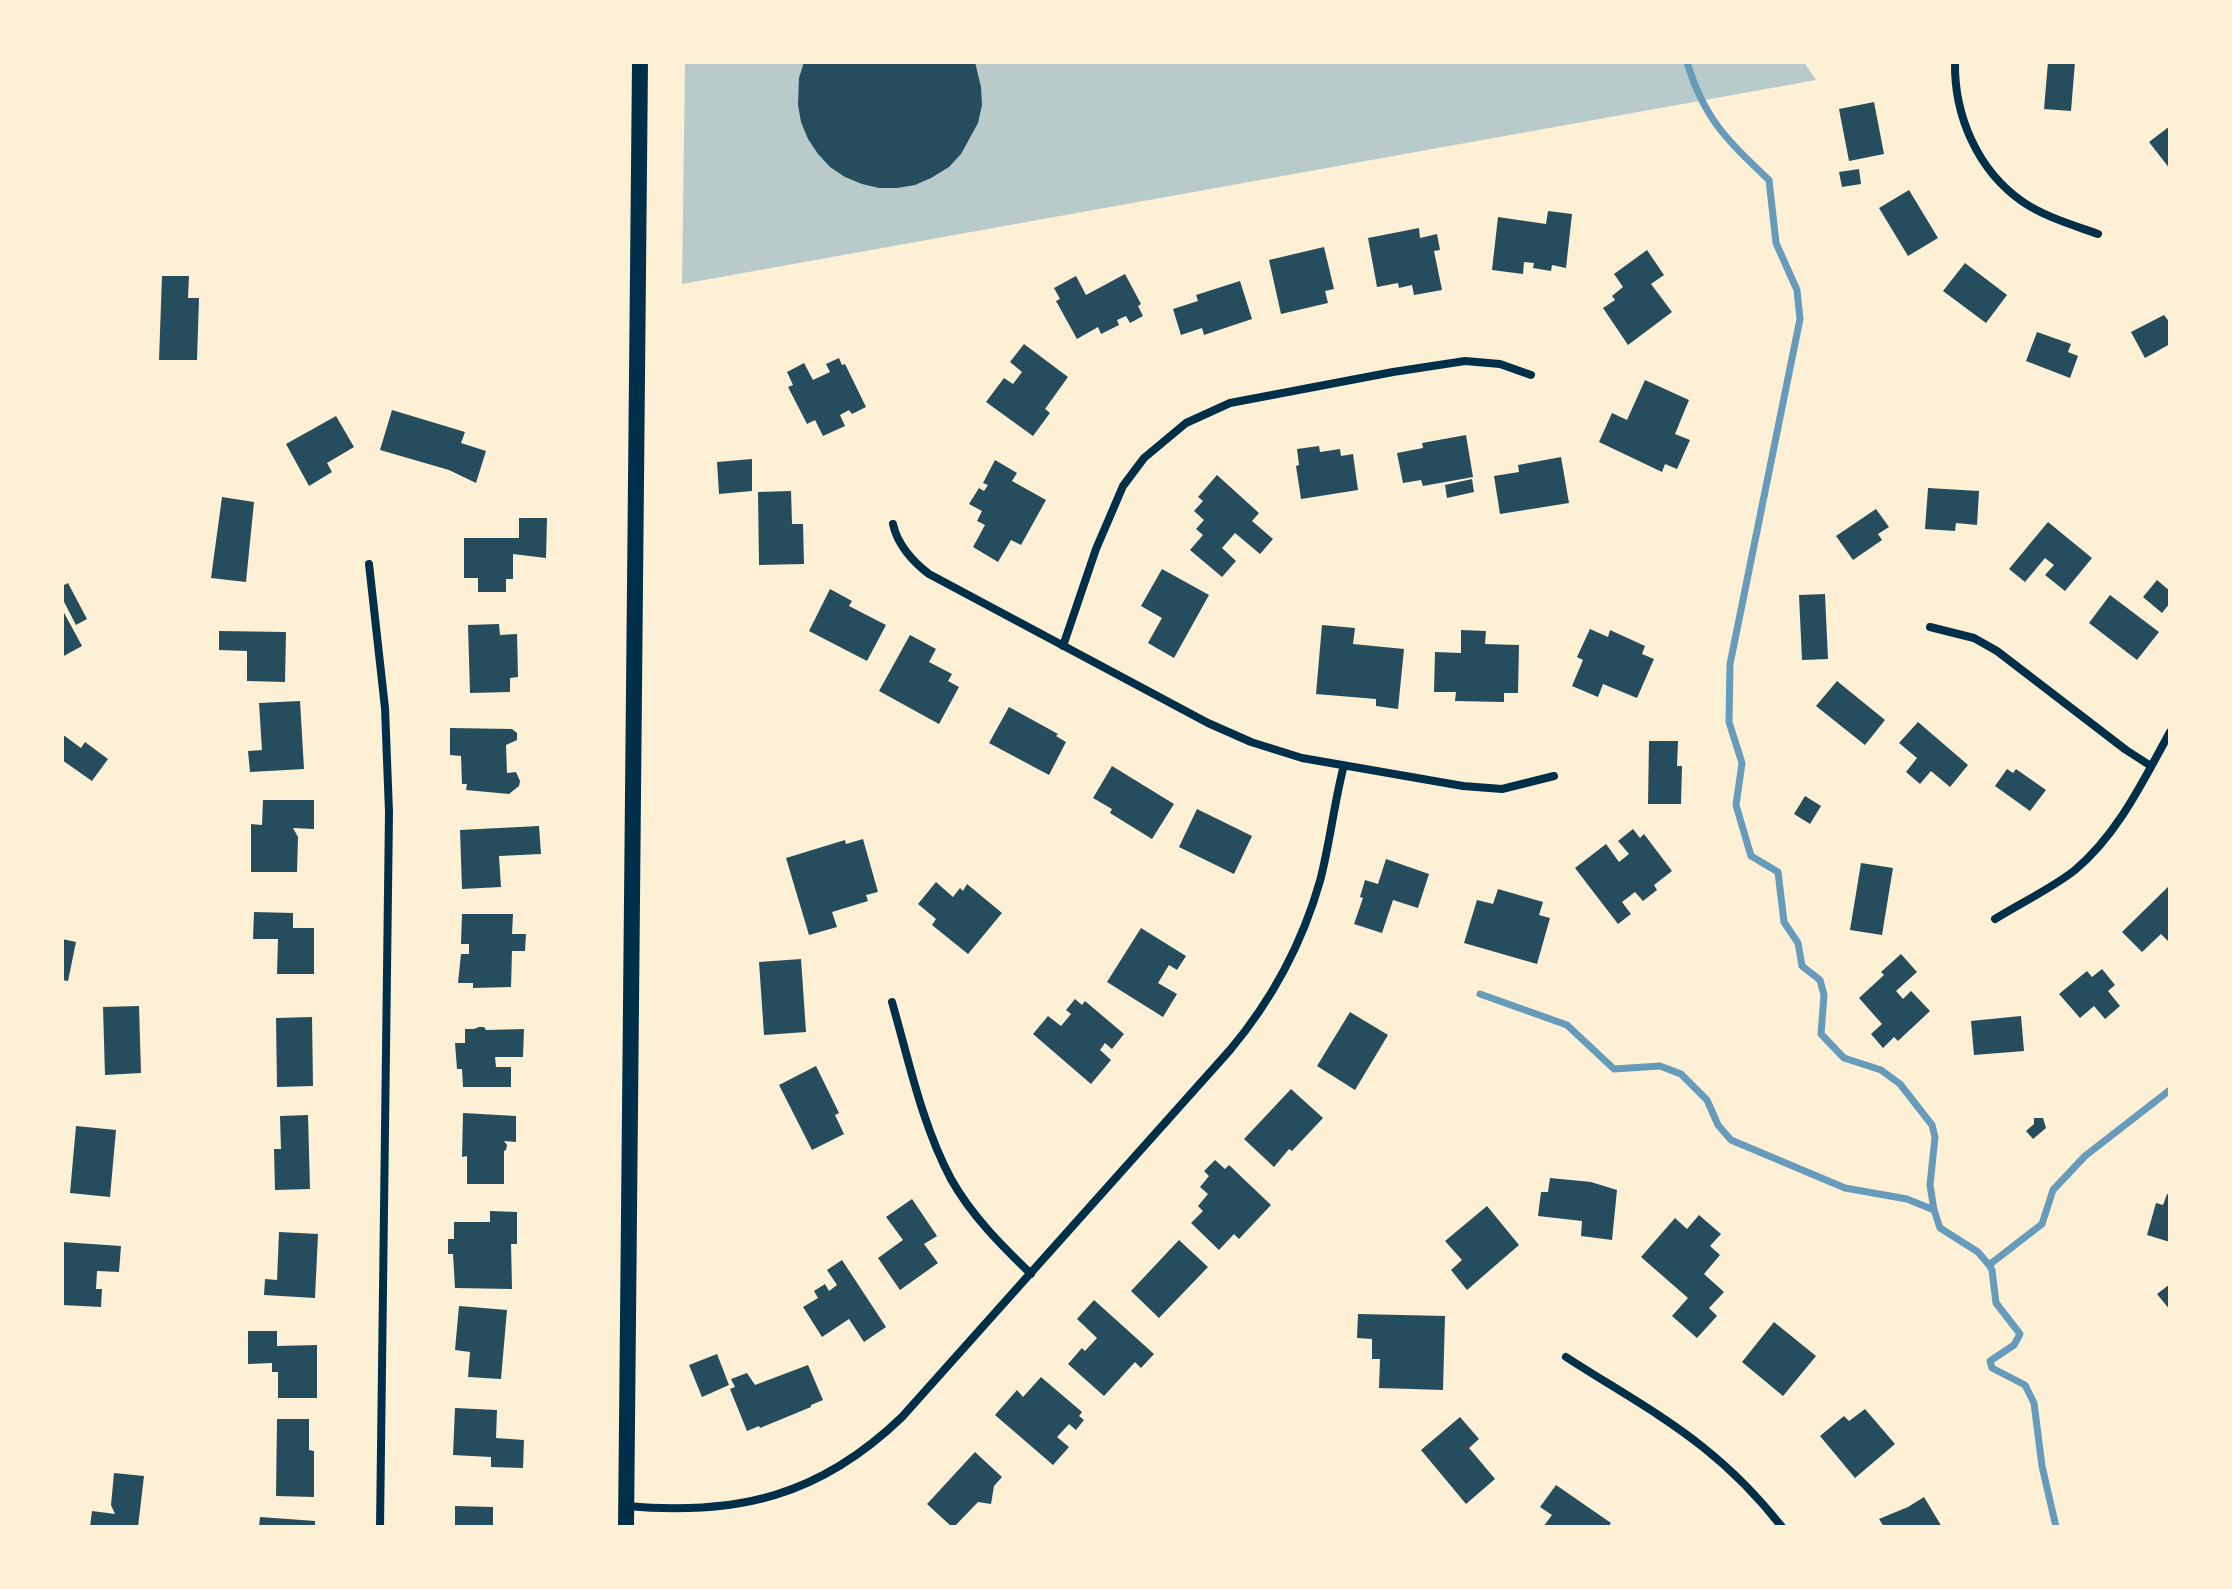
<!DOCTYPE html>
<html>
<head>
<meta charset="utf-8">
<style>
	body { margin:0 }
	#map { position:relative; width:2232px; height:1589px; overflow:hidden; background:#fdf0d5; font-family:"DM Sans",sans-serif }
	canvas { display:block }
	.frame { position:absolute; inset:0; border:64px solid #fdf0d5; pointer-events:none }
</style>
</head>
<body>
<div id="map">
<canvas width="2232" height="1589"></canvas>
<div class="frame"></div>
</div>
<script>
const context = document.querySelector('canvas').getContext('2d');
context.lineJoin = 'round';
function fill(path, color) {
  context.fillStyle = color;
  context.fill(path, 'evenodd');
}
function strokePath(path, color, width, dash) {
  context.strokeStyle = color;
  context.lineWidth = width;
  context.lineCap = dash ? 'butt' : 'round';
  context.setLineDash(dash || []);
  context.stroke(path);
}
const green = new Path2D(`
	M685 62H1804L1816 80 682 284Z`);
const stream = new Path2D(`
	M1687 62C1704 119 1727 140 1769 180L1776 243 1797 290 1800 319 1730 664 1729 722 1742 763 1736 805 1751 856 1778 872 1784 922 1798 943 1802 966 1820 980 1824 995 1821 1034 1844 1058 1881 1070 1900 1084 1932 1125 1935 1137 1930 1185 1934 1210 1940 1228 1978 1252 1989 1265 1992 1270 1996 1303 2020 1334 2014 1345 1990 1361 1992 1368 2025 1385 2034 1403 2042 1466 2056 1527
	M1480 994 1567 1025 1614 1069 1660 1066 1681 1074 1707 1100 1718 1125 1731 1140 1845 1188 1907 1199 1934 1210
	M1989 1265 2042 1224 2053 1190 2085 1156 2170 1090`);
const building = new Path2D(`
	M804 62H975L981 87 982 105 978 123 961 154 949 167 931 178 915 185 897 188H879L862 184 845 177 830 167 818 154 808 139 801 122 798 105 799 78Z
	M2048 62H2075L2071 111 2044 109Z
	M1874 102 1884 154 1849 161 1839 109Z
	M2170 126V169L2149 142Z
	M1859 169 1861 184 1842 187 1839 172Z
	M1909 190 1938 238 1908 256 1879 208Z
	M1548 211 1572 214 1566 268 1552 265 1551 271 1533 268 1534 263 1524 262 1523 274 1492 270 1498 217 1546 224Z
	M1419 228 1420 238 1437 234 1440 250 1434 251 1442 290 1414 295 1412 285 1399 288 1398 283 1377 287 1368 238Z
	M1324 247 1334 289 1325 291 1328 303 1281 314 1269 260Z
	M1647 250 1664 275 1651 284 1672 312 1628 345 1603 308 1615 300 1612 296 1623 287 1614 274Z
	M1965 263 2007 295 1986 323 1943 291Z
	M1125 274 1141 304 1138 306 1143 316 1130 323 1126 316 1117 320 1119 325 1101 334 1098 327 1077 339 1056 301 1060 299 1054 288 1076 276 1086 295Z
	M162 276H189L188 298H199L197 360H159Z
	M1240 281 1252 319 1204 335 1202 328 1181 335 1173 309 1198 301 1196 295Z
	M2164 315 2170 323V344L2145 358 2131 332Z
	M2037 332 2071 344 2068 352 2078 356 2070 378 2026 361Z
	M1024 344 1068 377 1045 409 1050 413 1033 436 986 402 1004 378 1013 384 1022 372 1010 362Z
	M839 358 842 365 845 364 866 407 852 414 849 410 840 415 845 426 823 436 815 420 807 424 788 387 793 385 787 372 804 363 813 380 830 372 826 364Z
	M1645 380 1689 400 1675 434 1690 440 1677 469 1665 464 1662 472 1599 442 1612 413 1627 420Z
	M392 410 465 432 461 443 486 451 476 483 449 470 380 450Z
	M336 416 354 447 327 463 332 472 309 486 286 444Z
	M1466 435 1473 477 1423 486 1421 480 1403 483 1397 453 1423 448 1422 443Z
	M1319 446 1320 452 1340 449 1341 456 1353 454 1358 490 1301 499 1296 466 1299 465 1297 449Z
	M1561 457 1569 503 1500 514 1494 476 1519 472 1518 465Z
	M752 459V491L719 494 717 462Z
	M995 460 1017 473 1012 481 1046 500 1021 545 1011 540 998 562 973 547 985 525 977 521 982 511 969 504 979 488 984 491 988 485 983 483Z
	M1217 475 1259 513 1252 521 1273 539 1260 554 1235 533 1222 548 1236 561 1222 577 1190 550 1203 535 1196 529 1204 520 1194 511 1203 501 1198 497Z
	M1472 479 1474 492 1447 498 1445 485Z
	M1928 488 1979 491 1977 525 1956 523 1955 531 1925 529Z
	M791 491 792 524H803L804 564 759 565 758 492Z
	M222 497 254 502 246 582 211 578Z
	M1876 509 1889 527 1878 534 1882 540 1853 560 1836 536Z
	M519 518H547L546 558 513 554V579H506V592H478V578H464V538H519Z
	M2048 522 2092 558 2065 591 2045 575 2054 565 2045 558 2025 582 2009 569Z
	M1162 569 1209 595 1174 658 1148 643 1162 618 1141 606Z
	M2157 580 2170 591V603L2162 613 2143 597Z
	M68 583 87 619 76 625 62 598V586Z
	M830 589 852 601 849 606 886 625 867 661 809 631Z
	M1825 594 1828 659 1802 660 1799 595Z
	M2110 595 2159 632 2137 660 2089 623Z
	M62 609 82 646 62 657Z
	M499 624 500 635 517 634 518 677 510 678V692L470 693 468 625Z
	M1322 625 1355 628 1353 644 1404 649 1398 709 1376 706V699L1316 694Z
	M1590 629 1608 637 1610 630 1645 646 1642 654 1654 659 1637 698 1603 684 1598 697 1572 686 1583 660 1577 657Z
	M1461 630 1486 631 1485 644 1519 645 1518 693H1504V702L1455 701 1456 692H1434L1435 652 1461 653Z
	M219 631 286 632 285 682 247 681V651L219 650Z
	M910 635 936 649 929 662 952 674 948 681 959 687 939 724 879 691Z
	M1837 681 1885 720 1865 745 1816 706Z
	M300 701 304 769 250 772 248 751 262 750 259 703Z
	M1009 707 1058 734 1056 736 1066 742 1049 775 989 743Z
	M1918 722 1968 765 1950 787 1931 771 1920 784 1906 772 1917 758 1899 743Z
	M450 728 512 729 517 733V740L506 745 507 773 516 772 520 781 519 786 509 794 466 790 467 784H462L461 756 450 755Z
	M62 734 81 748 85 742 108 759 92 781 62 760Z
	M1649 741H1678L1677 766H1682L1681 804H1648Z
	M1112 766 1174 804 1152 839 1110 813 1112 809 1093 798Z
	M2007 769 2013 773 2016 769 2046 790 2030 811 1995 786Z
	M1805 796 1821 806 1810 824 1794 814Z
	M263 800H314V829L293 828 298 837 297 872H251V824L262 825Z
	M1197 809 1252 836 1234 874 1179 847Z
	M539 826 541 854 499 856 501 887 462 889 460 830Z
	M1633 829 1640 838 1644 834 1672 871 1654 885 1657 890 1643 901 1635 892 1622 902 1631 914 1618 924 1575 868 1606 844 1619 862 1629 854 1618 841Z
	M863 839 878 892 866 895 868 901 832 912 837 927 809 935 786 858 845 840 846 844Z
	M1386 859 1429 874 1418 908 1393 900 1382 933 1354 924 1363 898 1360 897 1365 880 1378 884Z
	M1861 863 1893 868 1882 935 1850 930Z
	M936 882 953 897 960 888 963 891 967 884 1002 913 968 954 932 925 936 919 918 904Z
	M2170 885V943L2161 934 2142 952 2122 932Z
	M1498 889 1543 902 1539 915 1550 918 1537 964 1464 943 1477 900 1493 904Z
	M254 912 293 913V928H314V974H277L278 939H253Z
	M462 914H513L512 934H526L525 951H512L511 987 473 988V983H458L461 954H469V944H461Z
	M1141 928 1186 956 1177 970 1169 965 1158 983 1177 994 1163 1017 1107 982Z
	M62 939 76 942 68 981 62 980Z
	M1901 954 1917 972 1896 991 1903 999 1911 991 1930 1011 1898 1041 1894 1037 1883 1048 1871 1034 1882 1024 1859 998 1884 975 1881 972Z
	M801 959 806 1032 764 1035 759 962Z
	M2102 969 2115 985 2108 991 2120 1006 2105 1019 2094 1006 2080 1018 2059 994 2087 971 2092 977Z
	M1075 999 1082 1005 1085 1001 1124 1034 1112 1049 1105 1043 1100 1050 1111 1060 1091 1084 1033 1034 1048 1016 1061 1026 1071 1014 1066 1010Z
	M139 1006 141 1073 105 1075 103 1007Z
	M1350 1012 1388 1035 1355 1090 1317 1066Z
	M2021 1016 2024 1051 1974 1055 1971 1021Z
	M312 1017 313 1086 277 1087 276 1018Z
	M479 1027H484L486 1030 524 1029 523 1057H495L496 1067H511V1087H463L462 1069H457L455 1043H465V1029H474Z
	M816 1066 839 1113 835 1115 844 1134 812 1150 779 1085Z
	M1291 1089 1323 1118 1292 1151 1289 1149 1274 1167 1244 1139Z
	M463 1113 516 1116V1142L504 1141 507 1145 506 1150 504 1151V1184H467V1156L462 1157Z
	M308 1115 310 1189 275 1190 274 1149H281L280 1116Z
	M2034 1118H2043L2046 1128 2033 1139 2026 1131 2034 1124Z
	M76 1126 116 1130 110 1197 70 1193Z
	M1215 1160 1225 1169 1229 1165 1271 1205 1239 1239 1234 1234 1219 1250 1191 1223 1203 1211 1198 1206 1208 1194 1200 1187 1209 1176 1204 1171Z
	M1550 1178 1591 1182 1617 1190 1612 1240 1581 1236 1582 1221 1538 1216 1541 1192H1548Z
	M2167 1194 2170 1195V1242L2147 1235 2156 1203 2163 1205Z
	M912 1199 937 1236 924 1244 938 1263 900 1290 878 1258 903 1240 886 1217Z
	M1487 1206 1519 1245 1467 1290 1451 1270 1462 1260 1445 1241Z
	M490 1211 517 1212V1244H511L512 1289 455 1288 453 1254H448V1239H454V1222H490Z
	M1699 1215 1721 1234 1710 1246 1720 1255 1704 1274 1724 1292 1709 1308 1717 1316 1697 1338 1672 1316 1688 1298 1641 1257 1675 1218 1687 1229Z
	M279 1232 318 1234 315 1298 264 1295 265 1279 277 1280Z
	M1179 1240 1208 1267 1159 1318 1131 1291Z
	M62 1242 121 1246 119 1272 97 1271 96 1289H102L101 1307 62 1305Z
	M842 1260 886 1327 864 1342 849 1319 822 1337 803 1307 818 1298 814 1291 825 1284 829 1291 837 1285 827 1270Z
	M2170 1284V1310L2157 1294Z
	M1094 1300 1154 1354 1141 1368 1135 1362 1104 1396 1068 1364 1082 1348 1085 1351 1097 1338 1077 1319Z
	M459 1306 507 1310 501 1379 468 1377 470 1352 455 1350Z
	M1358 1314 1445 1316 1443 1390 1379 1388 1380 1359H1372V1339L1357 1338Z
	M1774 1322 1816 1356 1783 1396 1742 1362Z
	M248 1331H277V1346L317 1345V1398H278V1372H272V1363L248 1364Z
	M717 1354 729 1385 702 1397 689 1365Z
	M808 1365 823 1400 811 1405V1407L760 1428 759 1426 747 1431 730 1389 735 1387 731 1379 747 1373 755 1385Z
	M1041 1377 1082 1412 1079 1416 1084 1420 1076 1430 1069 1424 1057 1437 1069 1447 1053 1465 995 1415 1017 1390 1023 1397Z
	M455 1408 497 1410 496 1438 524 1440 523 1468 491 1467V1457L453 1455Z
	M1865 1409 1895 1444 1855 1478 1820 1436 1844 1416 1849 1421Z
	M1460 1417 1479 1439 1469 1448 1495 1479 1466 1504 1421 1450Z
	M277 1419H309V1450L314 1451V1497L276 1496Z
	M975 1452 1002 1477 994 1486 991 1504 978 1502 954 1527H952L927 1504Z
	M114 1473 144 1476 138 1527H90L92 1511 115 1514 111 1505Z
	M1556 1485 1611 1523 1608 1527H1543L1552 1515 1540 1507Z
	M1924 1497 1942 1527H1884L1879 1519 1908 1507Z
	M455 1506 493 1507V1527H455Z
	M260 1517 315 1521V1527H259Z`);
const minor = new Path2D(`
	M1955 62C1954 116 1978 171 2023 202 2045 217 2073 225 2098 234
	M893 524C897 544 913 562 929 574L1208 723 1251 742 1302 758 1463 786 1502 789 1554 776
	M369 564 385 708 389 812 380 1527
	M1930 627 1974 638 1997 651 2126 750 2151 766
	M1063 646 1096 549 1123 486 1144 458 1186 423 1230 403 1393 372 1465 361 1500 364 1531 375
	M1995 919C2019 904 2054 887 2075 870 2118 834 2143 781 2170 732
	M892 1002C909 1061 922 1125 951 1179 971 1215 1001 1245 1031 1274
	M1566 1357C1612 1387 1662 1414 1704 1448 1733 1471 1759 1498 1782 1527
	M626 1506C738 1516 820 1496 902 1417L1230 1050C1272 1000 1302 944 1320 881 1330 843 1334 803 1344 765`);
const secondary = new Path2D(`
	M626 1527 640 62`);
fill(green, '#b9caca');
strokePath(stream, '#669bbc', 7);
fill(building, '#264d5e');
strokePath(minor, '#003049', 8);
strokePath(secondary, '#003049', 16);
</script>
</body>
</html>
